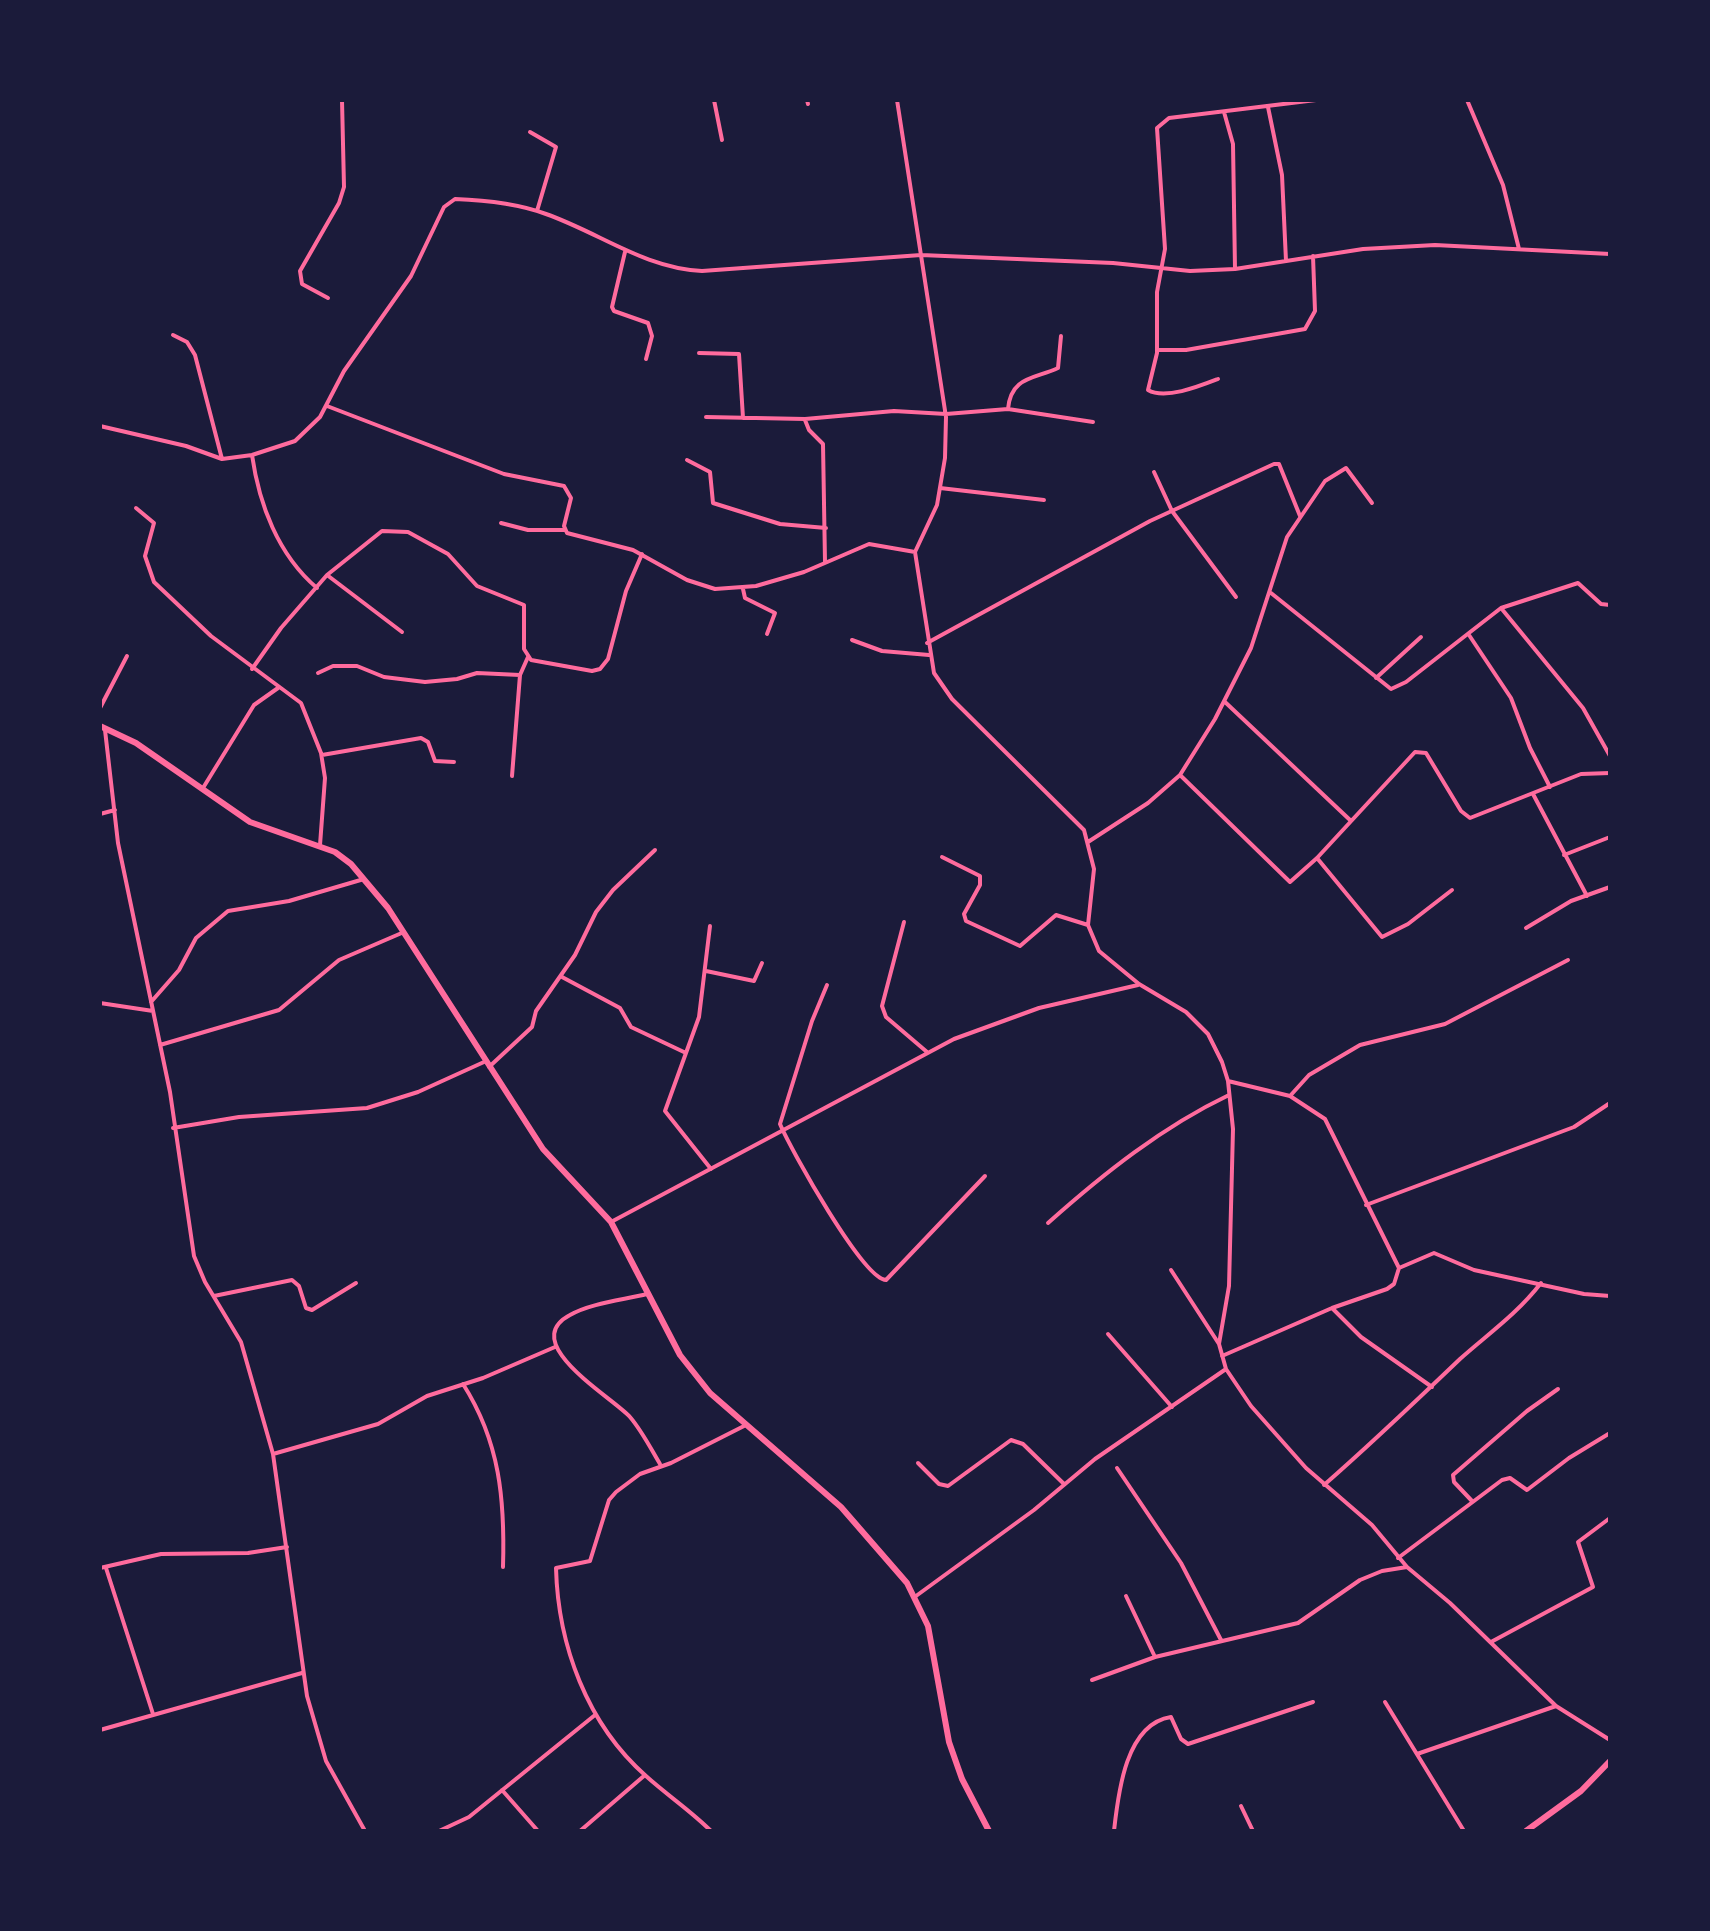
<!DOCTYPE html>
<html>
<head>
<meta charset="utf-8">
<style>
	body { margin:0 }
	#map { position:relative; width:1710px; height:1931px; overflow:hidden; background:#1b1b3a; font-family:"Noto Sans",sans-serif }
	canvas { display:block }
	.frame { position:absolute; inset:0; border:102px solid #1b1b3a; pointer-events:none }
</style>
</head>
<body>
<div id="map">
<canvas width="1710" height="1931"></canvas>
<div class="frame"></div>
</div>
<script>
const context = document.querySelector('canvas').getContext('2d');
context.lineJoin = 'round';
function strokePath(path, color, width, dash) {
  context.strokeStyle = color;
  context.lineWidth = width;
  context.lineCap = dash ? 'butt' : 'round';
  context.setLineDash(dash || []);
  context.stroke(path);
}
const minor = new Path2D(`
	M714 100 722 140
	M807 100 808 104
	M897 100 946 417 945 458 937 505 915 552 934 673 952 699 1084 830 1094 869 1088 925 1099 951 1139 984 1186 1012 1208 1034 1222 1062 1228 1081 1233 1129 1229 1286 1219 1344 1226 1369 1251 1406 1306 1468 1372 1525 1407 1567 1450 1603 1556 1706 1610 1740
	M1467 100 1503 185 1519 249
	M1268 107 1282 175 1286 261
	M1224 112 1233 144 1235 269
	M530 132 556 147 537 211
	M625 252 612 307 614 311 648 323 652 336 646 359
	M328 298 302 284 300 271 339 203 344 187 342 100
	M173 335 187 342 195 355 222 459
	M1158 350H1186L1305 329 1315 311 1313 256
	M699 353 739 354 743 418
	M1218 379C1200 386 1165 400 1148 390L1157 353V292L1165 249 1157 128 1169 118 1316 100
	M327 406 504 474 564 486 571 498 564 526 567 533 633 550 687 580 715 589 756 586 804 572 869 544 915 552
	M1008 409C1011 376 1035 379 1058 368L1061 336
	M706 417 805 419 894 411 946 414 1008 409 1093 422
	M805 420 809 430 823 444 825 562
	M100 426 186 446 222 459 252 455 295 441 320 417 344 371 411 276 444 207 455 199C483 200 519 204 546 214 600 233 644 268 702 271L921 255 1113 263 1190 271 1235 269 1363 249 1435 245 1610 254
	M252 455C259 504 278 555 317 588
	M687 460 710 472 713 503 780 524 826 528
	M1154 472 1172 511 1236 597
	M940 488 1044 500
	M136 508 154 523 145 556 154 582 211 636 301 703 321 753 325 778 320 845
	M501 523 528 530H565
	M327 575 402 632
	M743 589 745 598 775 613 767 634
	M1271 593 1391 689 1406 682 1501 608 1578 583 1601 604 1610 605
	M1501 608 1583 708 1610 756
	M1469 635 1511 698 1530 748 1550 787
	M852 640 882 651 929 655
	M927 643 1150 521 1274 464H1279L1300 516
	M252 669 281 628 327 575 382 531 408 532 448 554 477 586 524 605V649L531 660 592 671 600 669 608 659 626 591 642 554
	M318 673 333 666H357L384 677 425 682 457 679 477 673 520 675
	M1376 678 1421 637
	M1225 702 1350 820
	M100 708 127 656
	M105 730 118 843 170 1092 194 1256 205 1282 241 1342 273 1454 307 1696 326 1761 365 1831
	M322 755 421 738 428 742 435 761 454 762
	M1180 775 1290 882 1317 858 1415 752 1426 753 1461 811 1470 818 1581 774 1610 773
	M512 776 520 675 528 657
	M203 788 254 705 278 688
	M1533 794 1587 896
	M100 814 115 810
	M1088 842 1148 803 1180 775 1215 719 1251 648 1287 537 1325 481 1346 468 1372 503
	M1564 855 1610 837
	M942 857 980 876V885L964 914 966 921 1020 946 1056 915 1088 925
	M1317 858 1382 937 1408 924 1452 890
	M904 922 882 1006 886 1017 927 1052
	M710 926 699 1017 665 1111 711 1169
	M1526 928 1571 901 1610 887
	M706 971 754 981 762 963
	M562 977 620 1008 631 1027 686 1053
	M827 985 812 1021 780 1124C791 1150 863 1279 886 1280L985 1176
	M151 1002 179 970 196 938 228 911 289 901 364 879
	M100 1003 153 1011
	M160 1045 279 1010 339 960 404 932
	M489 1067 532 1027 536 1011 575 955 596 912 613 890 655 850
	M1290 1096 1309 1075 1360 1045 1445 1024 1568 960
	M173 1128 239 1117 367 1108 418 1092 484 1062
	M1366 1205 1574 1127 1610 1103
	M611 1222 954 1039 1039 1008 1138 985
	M1048 1223C1103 1174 1162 1127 1229 1095
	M1399 1268 1434 1253 1474 1270 1584 1294 1610 1296
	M1171 1270 1219 1344
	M647 1294C623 1300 591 1303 570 1315 517 1343 612 1397 630 1417 642 1431 651 1449 660 1464
	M214 1296 292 1280 299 1286 306 1308 312 1310 356 1283
	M1332 1308 1361 1337 1432 1387
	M1108 1334 1172 1407
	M1222 1356 1332 1308 1387 1289 1394 1284 1399 1268 1325 1119 1290 1096 1228 1081
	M463 1384C500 1442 505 1500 503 1567
	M273 1454 378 1424 427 1396 483 1378 555 1347
	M918 1463 939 1484 948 1486 1011 1440 1023 1444 1064 1484
	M1117 1468 1181 1563 1221 1640
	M1324 1485C1371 1444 1415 1402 1460 1359 1488 1334 1517 1314 1541 1283
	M1472 1501 1454 1482 1453 1475 1527 1411 1558 1389
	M1398 1558 1502 1480 1510 1478 1527 1490 1569 1458 1610 1433
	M100 1568 161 1554 248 1553 287 1547
	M106 1568 153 1714
	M916 1596 1034 1510 1095 1459 1226 1369
	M1126 1596 1155 1657
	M1491 1642 1593 1587 1578 1542 1610 1518
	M1092 1680 1155 1657 1298 1623 1360 1580 1382 1571 1407 1567
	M1385 1702 1464 1831
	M100 1730 302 1673
	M1417 1754 1556 1706
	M502 1790 538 1831
	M1241 1806 1253 1831
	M439 1831 469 1817 595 1715
	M580 1831 645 1775
	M711 1831C691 1811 667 1795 646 1776 587 1724 558 1645 556 1568L590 1561 609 1500 616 1492 640 1474 671 1463 746 1425
	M1114 1831C1118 1795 1125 1724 1171 1717L1181 1739 1188 1744 1313 1702`);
const tertiary = new Path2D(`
	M100 726 136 743 250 822 335 852 351 864 388 908 543 1149 611 1222 680 1355 710 1393 841 1507 907 1583 928 1626 949 1742 962 1779 989 1831
	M1526 1831 1581 1791 1610 1761`);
strokePath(minor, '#ff6b9d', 4);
strokePath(tertiary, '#ff6b9d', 6);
</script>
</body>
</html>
